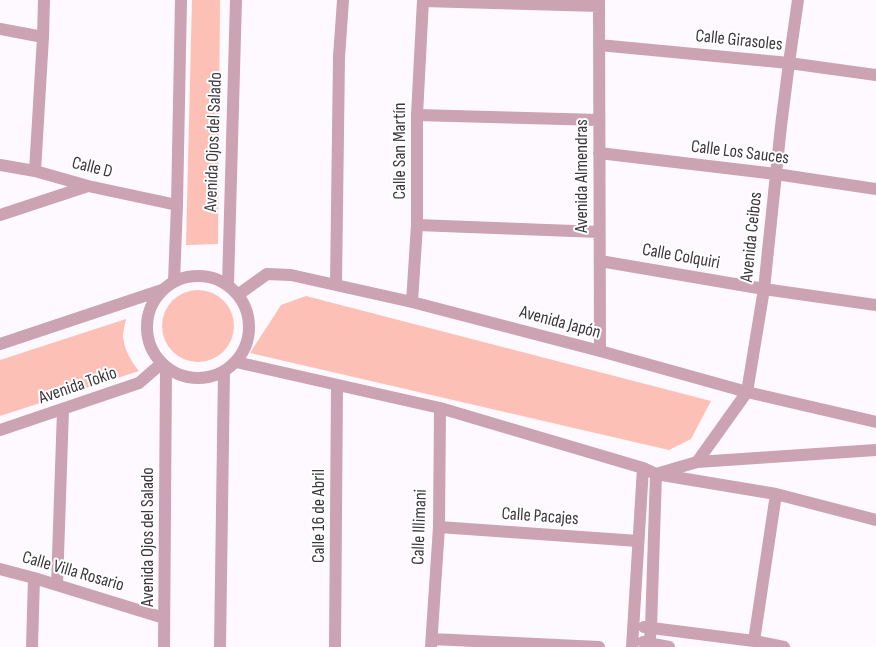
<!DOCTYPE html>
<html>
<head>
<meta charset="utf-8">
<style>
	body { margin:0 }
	canvas { display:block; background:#fef9ff }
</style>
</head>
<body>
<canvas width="876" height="647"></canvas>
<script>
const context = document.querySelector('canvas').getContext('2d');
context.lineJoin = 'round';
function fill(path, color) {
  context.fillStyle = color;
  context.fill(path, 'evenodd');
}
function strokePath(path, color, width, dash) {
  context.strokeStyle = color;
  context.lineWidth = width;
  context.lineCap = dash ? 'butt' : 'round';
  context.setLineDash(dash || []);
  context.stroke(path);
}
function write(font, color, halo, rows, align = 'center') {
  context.font = font + ' "Sofia Sans Condensed",sans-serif';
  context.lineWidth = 4;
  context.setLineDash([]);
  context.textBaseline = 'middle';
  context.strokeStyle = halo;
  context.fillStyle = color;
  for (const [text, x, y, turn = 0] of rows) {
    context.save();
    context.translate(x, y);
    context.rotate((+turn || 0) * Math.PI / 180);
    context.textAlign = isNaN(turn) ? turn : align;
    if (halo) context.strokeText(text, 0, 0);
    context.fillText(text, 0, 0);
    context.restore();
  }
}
const green = new Path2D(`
	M192 0H220L218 244 186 245Z
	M162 326a36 36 0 1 1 72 0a36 36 0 1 1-72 0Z
	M306 296 711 401 691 439 669 450 250 353 281 305Z
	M126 319C125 325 123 331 123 336 124 349 131 361 139 371L0 416V360Z`);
const minor = new Path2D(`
	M599 0 600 351
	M423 1 599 6
	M0 29 43 37
	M599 45 789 63 876 75
	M417 115 599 120
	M599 153 776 174 876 189
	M0 165 35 171 88 186 177 205
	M35 171 43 37 44 0
	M0 215 88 186
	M417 225 599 232
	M600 261 764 289 876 305
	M147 327a51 51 0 1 1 102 0a51 51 0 1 1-102 0Z
	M174 281 177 205 181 0
	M228 284 236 0
	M336 284 339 57 343 0
	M239 294 267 274 291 275 412 302 600 351 747 392 876 422
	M412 302 417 225V115L423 0
	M0 344 162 290
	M236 362 440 408 643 468 656 474 776 494 876 520
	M0 430 139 383 162 363
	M697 462 747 392 764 289 781 126 789 63 798 0
	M439 527 638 541
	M0 569 34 578 164 618
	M57 585 63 410
	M644 627 754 641 784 647
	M432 639 599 647
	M754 641 776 494
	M643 642 669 647
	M32 647 34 578
	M164 647 166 368
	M220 647 224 371
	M335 647 337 385
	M431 647 439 527 440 408
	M632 647 643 468
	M649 647 651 628 656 474 697 462 876 450`);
const streetNames = [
	["Calle Girasoles",739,41,6],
	["Avenida Ojos del Salado",214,142,-88],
	["Calle San Martín",400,151,-90],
	["Calle Los Sauces",740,153,7],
	["Calle D",92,168,14],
	["Avenida Almendras",582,176,-90],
	["Avenida Ceibos",752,237,-84],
	["Calle Colquiri",681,257,10],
	["Avenida Japón",560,323,15],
	["Avenida Tokio",78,386,-19],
	["Calle 16 de Abril",319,516,-90],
	["Calle Pacajes",540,517,4],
	["Calle Illimani",420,527,-88],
	["Avenida Ojos del Salado",148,537,-90],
	["Calle Villa Rosario",73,572,16]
];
fill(green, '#fdc0b7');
strokePath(minor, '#cba3b3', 12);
write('18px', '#3c383e', '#fff', streetNames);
</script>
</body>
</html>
